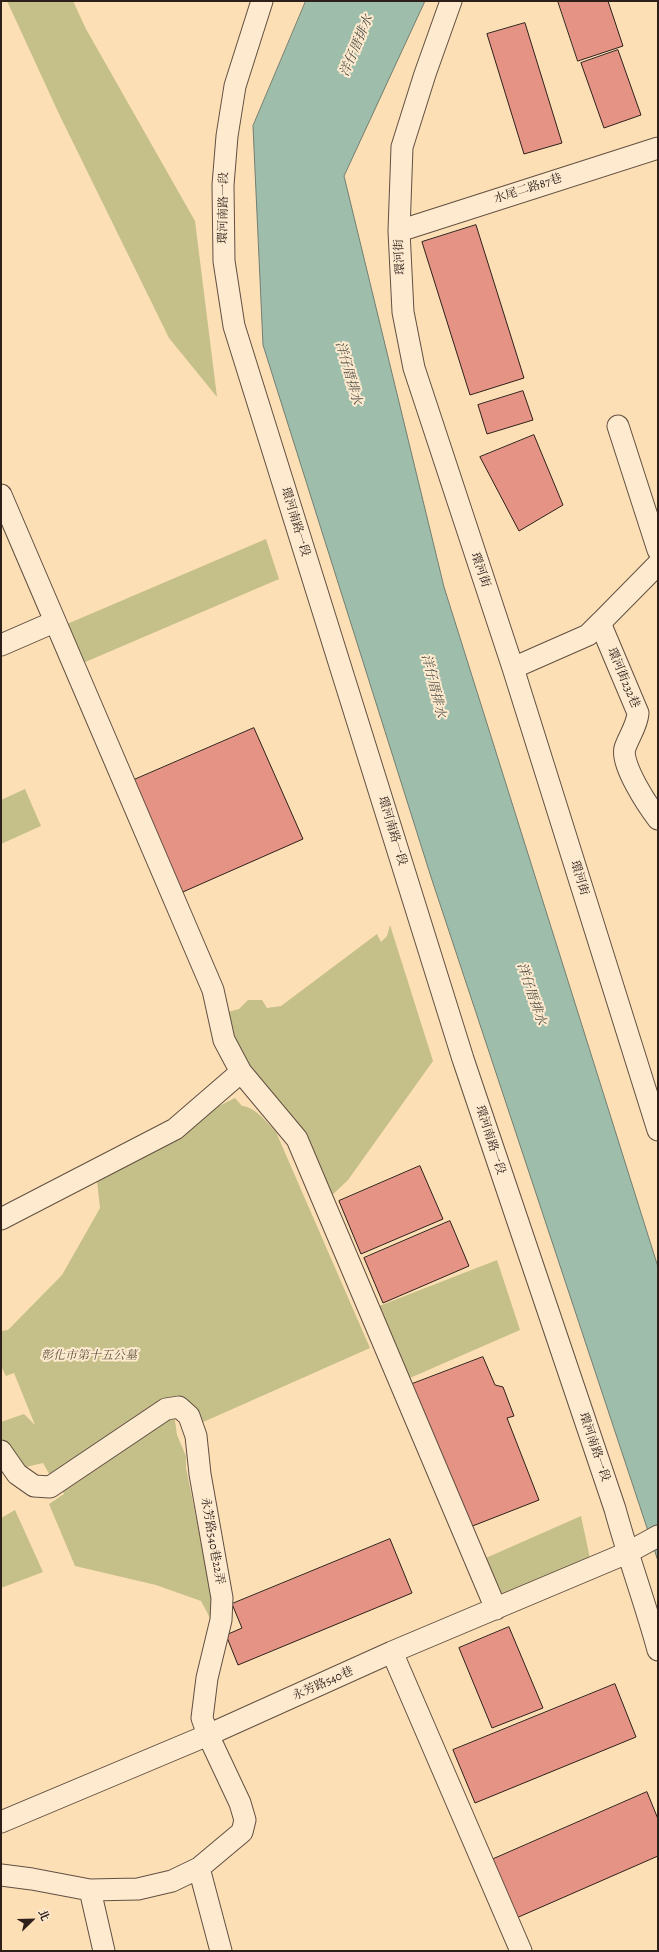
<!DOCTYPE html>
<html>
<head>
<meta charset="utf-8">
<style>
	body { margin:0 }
	#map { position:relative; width:659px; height:1952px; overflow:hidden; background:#fddfb5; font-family:Alegreya,"Noto Serif TC",serif }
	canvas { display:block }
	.frame { position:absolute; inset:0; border:2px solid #2d201b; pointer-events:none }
	.north { position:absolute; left:12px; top:1900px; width:40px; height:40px; -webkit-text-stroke:3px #feeacf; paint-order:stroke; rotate:67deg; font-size:11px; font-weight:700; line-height:16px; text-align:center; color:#2d201b }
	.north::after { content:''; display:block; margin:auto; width:14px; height:18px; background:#2d201b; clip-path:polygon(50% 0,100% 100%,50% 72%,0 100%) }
</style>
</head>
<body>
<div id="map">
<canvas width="659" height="1952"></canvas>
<div class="frame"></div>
<div class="north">北</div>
</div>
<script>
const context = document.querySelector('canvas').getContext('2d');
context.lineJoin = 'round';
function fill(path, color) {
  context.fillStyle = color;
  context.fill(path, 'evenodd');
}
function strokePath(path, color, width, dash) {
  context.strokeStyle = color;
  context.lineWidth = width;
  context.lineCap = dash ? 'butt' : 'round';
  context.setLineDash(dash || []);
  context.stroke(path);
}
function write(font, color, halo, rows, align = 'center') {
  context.font = font + ' Alegreya,"Noto Serif TC",serif';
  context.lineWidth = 4;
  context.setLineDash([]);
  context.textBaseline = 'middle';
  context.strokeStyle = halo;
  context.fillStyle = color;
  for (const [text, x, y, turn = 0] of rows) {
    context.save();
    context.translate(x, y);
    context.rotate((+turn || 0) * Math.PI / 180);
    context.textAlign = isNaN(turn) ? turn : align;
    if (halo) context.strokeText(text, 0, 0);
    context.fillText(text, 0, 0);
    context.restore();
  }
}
const green = new Path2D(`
	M7 1H73L86 29 195 221 217 397 169 338 59 114Z
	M266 539 279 579 76 666 60 627Z
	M25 789 41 826 1 844V800Z
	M390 925 433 1061 348 1180 325 1202 300 1150 240 1076 228 1012 239 1009 248 1000H262L267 1008 281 1006 377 934 381 942 387 936Z
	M235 1098 242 1106C256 1107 267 1123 276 1132L370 1348 192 1427 173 1406 177 1435 186 1456V1468L213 1601 210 1618 201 1601 156 1585 75 1566 49 1504 64 1494 57 1478 52 1479 43 1463 18 1469 1 1444V1422L24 1414 35 1425 14 1373 6 1376 1 1366V1331L8 1330 62 1275 100 1208 97 1181C147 1160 186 1121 235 1098Z
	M497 1260 520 1330 403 1381 374 1308Z
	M15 1510 43 1572 1 1588V1518Z
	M581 1516 591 1563 502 1605 479 1561Z`);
const water = new Path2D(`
	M306 1H425L344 176 444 587 658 1267V1561L431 877 263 345 253 126Z`);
const building = new Path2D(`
	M558 1H608L623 46 578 61Z
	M525 23 562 143 524 154 487 34Z
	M618 50 641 115 604 128 581 63Z
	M476 225 524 378 470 395 422 242Z
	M523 391 533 420 487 434 478 405Z
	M534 435 563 505 519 531 480 457Z
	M254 728 303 839 176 895 127 783Z
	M420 1166 443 1219 361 1254 339 1201Z
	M450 1221 469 1266 383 1303 364 1258Z
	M483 1357 495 1385 503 1387 514 1416 507 1418 539 1500 470 1527 407 1386Z
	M390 1539 412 1593 238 1665 226 1635 242 1628 232 1604Z
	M509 1627 543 1708 492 1728 459 1648Z
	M615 1684 636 1737 475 1803 453 1750Z
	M647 1792 658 1819V1856L514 1919 489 1861Z`);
const minor = new Path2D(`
	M262 1 235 86 227 136 223 185 224 261 234 326 463 1059 615 1509C628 1557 645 1602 658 1650
	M451 1 425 74 402 147 399 231 403 312 414 368 513 668 658 1130
	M399 231 658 148
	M618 426 658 550
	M1 495 213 990 224 1040 241 1072 297 1139 496 1609
	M658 564 601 622 603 630 638 713C637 726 629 736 625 748 620 764 648 806 658 819
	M1 645 54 622
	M513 668 588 635 601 622
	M1 1219 175 1129 241 1072
	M1 1451 17 1474 34 1486 50 1487 166 1409 179 1407 189 1416 196 1436 200 1474 222 1598 221 1620 207 1678 202 1718 208 1735 240 1803 245 1820 242 1832 199 1868 172 1881 138 1889 90 1890 32 1879 1 1875
	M392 1652 521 1951
	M1 1822 208 1735 392 1652 627 1553 658 1536
	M199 1868 221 1951
	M90 1890 104 1951`);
const streetNames = [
	["水尾二路87巷",528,189,-18],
	["環河南路一段",224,208,-89],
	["環河街",400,257,-93],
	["環河南路一段",295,522,73],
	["環河街",480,570,71],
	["環河街232巷",623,678,67],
	["環河南路一段",392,831,73],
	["環河街",579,878,73],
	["環河南路一段",490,1140,72],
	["環河南路一段",594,1447,71],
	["永芳路540巷22弄",212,1541,80],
	["永芳路540巷",323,1684,-24]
];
const parkNames = [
	["彰化市第十五公墓",89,1356]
];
const waterNames = [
	["洋仔厝排水",357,46,-67],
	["洋仔厝排水",348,373,74],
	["洋仔厝排水",433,686,76],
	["洋仔厝排水",531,994,71]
];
fill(green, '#c5c089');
fill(water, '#9fbdab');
strokePath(water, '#717e71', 1);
fill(building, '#e59385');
strokePath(building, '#2d201b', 1);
strokePath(minor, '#615042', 23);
strokePath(minor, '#feeacf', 21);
write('12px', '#2d201b', '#feeacf', streetNames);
write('italic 12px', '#5b503c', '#feeacf', parkNames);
write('italic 13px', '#4f4f46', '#feeacf', waterNames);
</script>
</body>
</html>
